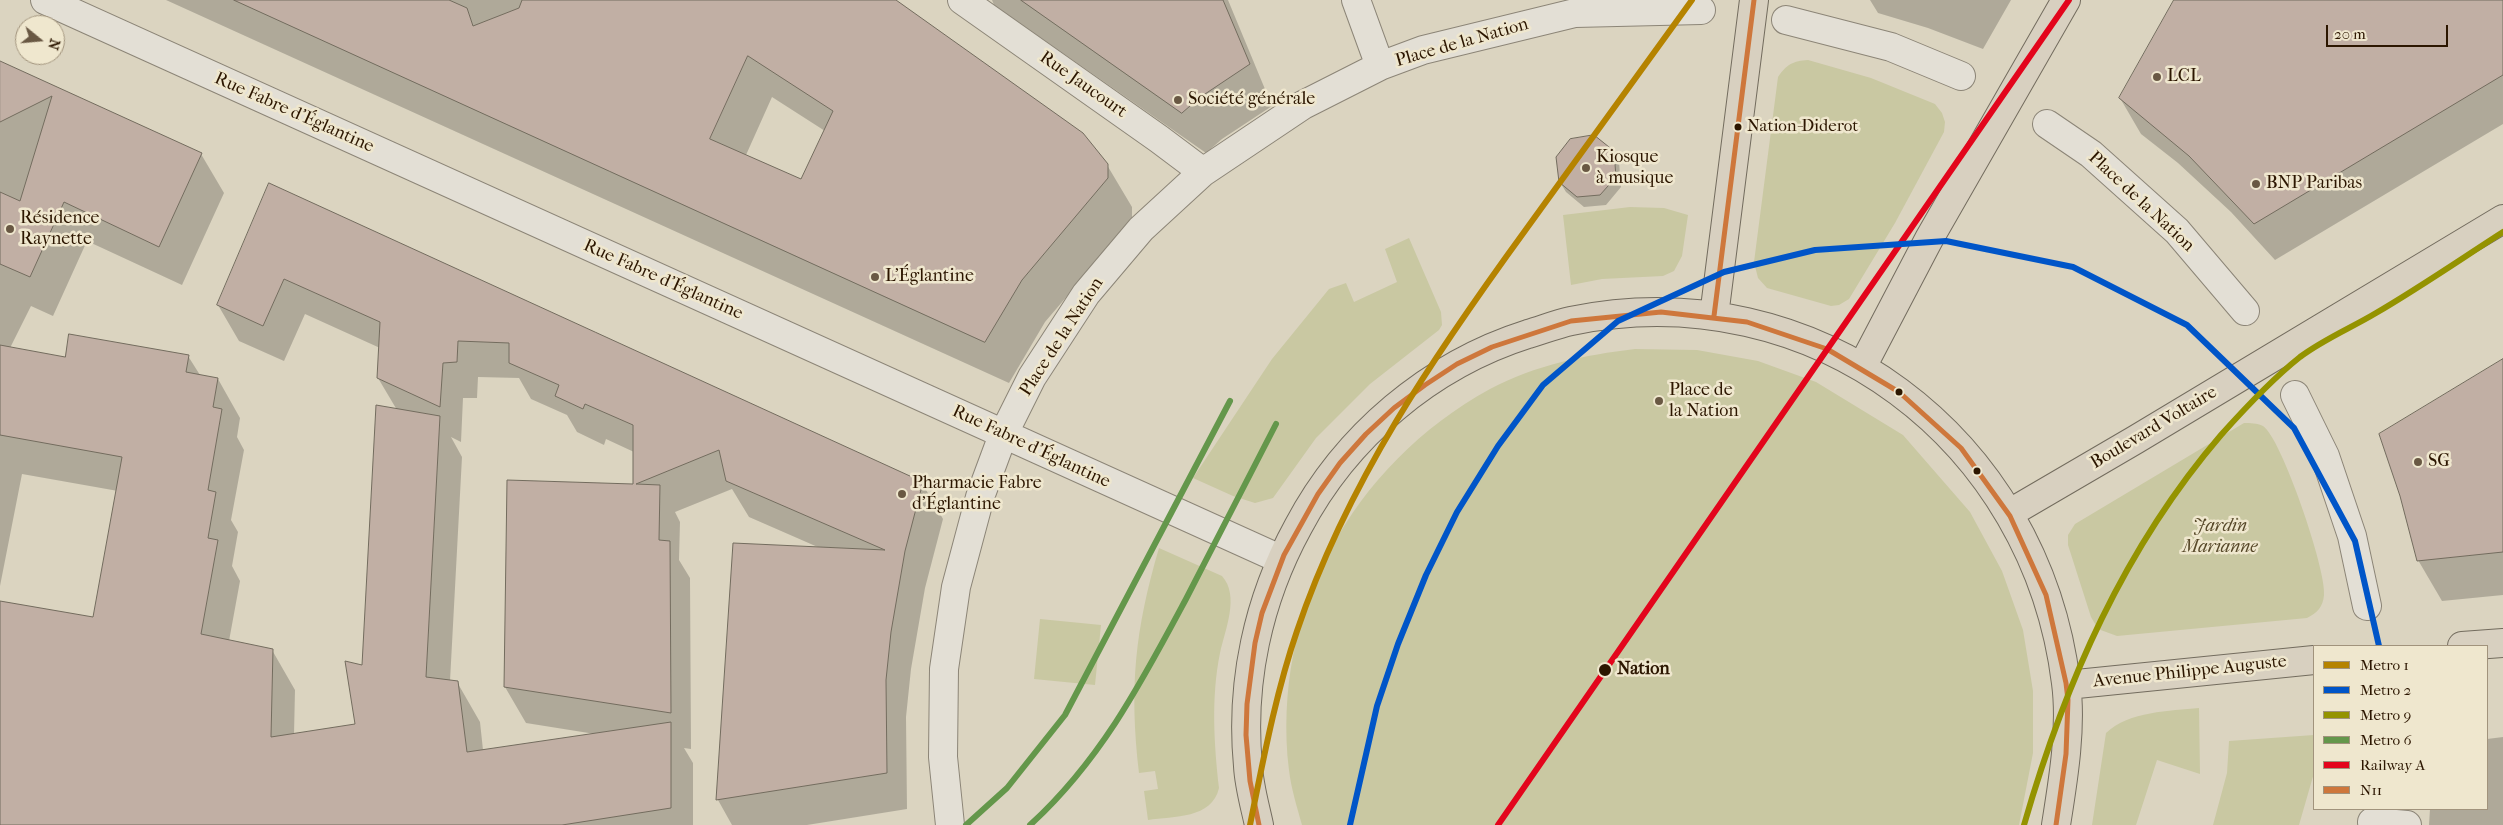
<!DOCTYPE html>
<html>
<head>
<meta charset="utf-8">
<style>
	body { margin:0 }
	#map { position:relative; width:2503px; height:825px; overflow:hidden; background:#dbd4c0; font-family:"IM FELL French Canon",serif }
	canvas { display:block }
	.legend { position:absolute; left:2313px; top:645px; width:175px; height:165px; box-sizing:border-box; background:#efe7ce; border:1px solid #a1937c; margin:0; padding:6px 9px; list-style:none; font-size:15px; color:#2c1600 }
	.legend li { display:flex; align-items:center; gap:10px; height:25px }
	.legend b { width:25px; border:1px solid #a1937c }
	.north { position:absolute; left:15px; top:15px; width:50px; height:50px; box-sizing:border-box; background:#efe7ce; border:1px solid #a1937c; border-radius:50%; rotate:107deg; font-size:14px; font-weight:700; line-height:20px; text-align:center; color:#2c1600 }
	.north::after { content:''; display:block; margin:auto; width:18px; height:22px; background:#695843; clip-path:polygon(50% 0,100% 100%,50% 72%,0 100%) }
	.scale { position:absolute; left:2326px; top:25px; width:122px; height:22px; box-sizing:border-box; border:2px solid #2c1600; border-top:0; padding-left:6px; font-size:15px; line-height:18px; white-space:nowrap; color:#2c1600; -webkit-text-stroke:4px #efe7ce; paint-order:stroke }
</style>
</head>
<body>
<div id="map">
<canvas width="2503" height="825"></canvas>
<ul class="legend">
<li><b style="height:6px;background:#b58300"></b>Metro 1</li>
<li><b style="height:6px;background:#0055c8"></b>Metro 2</li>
<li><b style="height:6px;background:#949300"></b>Metro 9</li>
<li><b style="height:6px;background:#64974b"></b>Metro 6</li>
<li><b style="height:6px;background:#e3051c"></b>Railway A</li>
<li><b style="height:6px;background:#ce773c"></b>N11</li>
</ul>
<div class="north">N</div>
<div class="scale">20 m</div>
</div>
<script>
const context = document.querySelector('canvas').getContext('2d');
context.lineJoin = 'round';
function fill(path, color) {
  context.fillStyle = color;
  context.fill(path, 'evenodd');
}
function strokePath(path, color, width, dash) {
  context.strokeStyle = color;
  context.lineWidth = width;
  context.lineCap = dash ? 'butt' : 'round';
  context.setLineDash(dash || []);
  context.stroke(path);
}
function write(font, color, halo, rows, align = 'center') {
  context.font = font + ' "IM FELL French Canon",serif';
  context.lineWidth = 5;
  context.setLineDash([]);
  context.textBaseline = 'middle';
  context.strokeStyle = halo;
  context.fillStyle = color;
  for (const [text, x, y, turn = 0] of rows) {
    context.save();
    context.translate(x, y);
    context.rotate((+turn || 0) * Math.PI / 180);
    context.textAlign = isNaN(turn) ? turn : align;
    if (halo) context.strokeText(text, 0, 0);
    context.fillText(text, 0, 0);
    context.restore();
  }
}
const green = new Path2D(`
	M1808 60 1871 78 1935 104 1942 113 1945 122 1944 132 1895 223 1849 299 1839 305 1831 306 1767 288 1758 278 1754 262 1778 77C1787 64 1793 61 1808 60Z
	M1630 207 1664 208 1688 215 1682 256 1674 271 1663 276 1602 279 1571 285 1563 215Z
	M1409 238 1441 312 1442 325 1439 330 1370 384 1316 438 1273 498 1255 503 1233 496 1193 478 1272 359 1329 289 1346 283 1354 302 1397 282 1385 249Z
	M1635 349 1697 350 1758 361 1816 382 1903 435 1970 512 2002 571 2023 630 2033 691V753L2019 825H1302C1297 807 1291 788 1289 770 1271 612 1352 465 1490 389 1535 365 1585 355 1635 349Z
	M2244 423C2250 423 2257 423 2263 426 2281 437 2327 571 2324 595 2323 607 2317 613 2307 618L2117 636 2098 629 2091 617 2068 545V535L2075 524Z
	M1159 548 1222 576C1240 596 1225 630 1220 653 1211 697 1214 744 1219 788 1212 819 1174 816 1148 820L1144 791 1158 789 1155 771 1139 773C1129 687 1135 630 1159 548Z
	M1040 619 1101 625 1095 685 1034 679Z
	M2199 708 2200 774 2157 760 2136 825H2092L2106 733C2129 711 2170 711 2199 708Z
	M2314 735V773L2299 825H2213L2227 773 2229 741Z`);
const shadow = new Path2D(`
	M166 0H892L1107 165 1132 207V220L1045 322 1009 383ZM772 97 825 131 802 180 746 155Z
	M992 0H1228L1272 106 1222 139 1206 153 994 5Z
	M1870 0H2011L1983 49 1928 28 1878 13Z
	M2175 0H2503V124L2275 260 2231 212 2178 163 2141 134 2120 98Z
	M0 63 201 154 224 193 182 285 87 241 53 316 31 306 10 348 66 359 188 356 200 375 218 379 240 418 237 437 244 450 231 520 238 532 232 566 240 581 229 641 272 650 295 690 294 735 356 725 397 410 378 378 380 348 305 314 284 361 239 341 218 305 269 185 922 483 943 519 925 588 911 669 906 717 907 809 807 825H732L718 800 734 544 820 548 749 517 732 489 675 512 680 522 679 560 690 578 691 749 684 748 693 763V825H0V601L94 618 118 491 22 474 0 586ZM478 377 519 378 531 399 567 415 577 432 604 445 606 439 634 452V486L505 687 526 723 595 734 483 750 480 722 457 682 450 681 462 457 451 437 461 442 463 398H477Z
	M1613 152 1619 162 1621 187 1606 205 1584 207 1566 192 1560 182Z
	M2503 361V595L2442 601 2418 560 2401 496Z
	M2503 737V825H2429L2430 809H2487V739Z`);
const building = new Path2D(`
	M234 0H449L467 8 473 26 519 8 522 0H896L1083 133 1108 164V178L1022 280 985 342ZM748 56 833 111 801 179 710 139Z
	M1021 0H1223L1250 64 1199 98 1182 113Z
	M2174 0H2503V75L2254 224 2189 156 2119 98Z
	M0 61 202 153 159 247 64 202 30 277 0 264V192L20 201 52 96 0 122Z
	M1594 135 1614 151 1616 177 1600 195 1577 197 1559 182 1556 157 1570 139Z
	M269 183 923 482 905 551 891 632 886 680 887 773 716 800 733 543 885 550 726 481 719 450 636 484 660 485 659 540 670 541 671 713 504 687 507 480 633 484V425L585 404 583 409 555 396 559 385 509 363V343L458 341 457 362 443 363 440 407 377 378 380 322 284 279 263 326 217 305Z
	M69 334 189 355 186 372 218 378 213 407 222 409 208 490 216 492 208 538 218 540 201 634 273 649 271 737 355 724 345 661 362 665 376 405 440 416 426 677 458 681 467 752 671 722V808L562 825H0V601L93 617 122 457 0 435V345L65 357Z
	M2503 359V552L2417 561 2400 496 2379 434Z`);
const minor = new Path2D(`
	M45 0 1280 559
	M962 0 1159 139 1203 172
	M1356 0 1380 66
	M1786 20 1891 47 1961 76
	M2047 124 2091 154 2177 231 2245 311
	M2295 395 2325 456 2352 536 2367 606
	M2372 822 2407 825
	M950 825 943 757 944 669 956 587 980 497 1003 435 1032 377 1086 294 1141 229 1203 172 1303 105 1380 66 1423 50 1575 13 1701 10`);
const major = new Path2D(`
	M1714 316 1754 0
	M1862 367 1929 239 2066 0
	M2010 513 2135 440 2503 219
	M2462 646 2503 643
	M2067 685 2314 660
	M1259 825C1255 806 1249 786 1248 766 1240 683 1258 600 1298 527 1346 436 1430 365 1528 334 1542 330 1557 324 1571 321 1815 271 2036 439 2066 683 2072 728 2063 781 2056 825`);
const bus1 = new Path2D(`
	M1714 316 1754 0
	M1259 825 1250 781 1246 735 1247 704 1255 643 1262 613 1284 555 1318 494 1340 463 1366 434 1394 408 1425 385 1457 364 1492 347 1571 321 1661 312 1747 322 1827 349 1899 392 1961 448 2010 516 2046 595 2066 683 2068 700 2066 754 2056 825`);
const rail1 = new Path2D(`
	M1498 825 2069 0`);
const metro1 = new Path2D(`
	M1250 825C1263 761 1276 692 1297 631 1347 482 1436 353 1527 228 1582 152 1637 76 1692 0`);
const metro2 = new Path2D(`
	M1350 825 1377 706 1398 644 1426 575 1457 512 1498 446 1543 385 1618 321 1724 272 1815 250 1946 241 2073 267 2187 325 2294 428 2355 541 2379 646`);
const metro3 = new Path2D(`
	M2024 825C2065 683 2124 548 2221 435 2246 407 2271 380 2300 357 2324 339 2351 328 2376 313 2419 288 2461 259 2503 232`);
const metro4 = new Path2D(`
	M966 825 1007 788 1065 715 1230 401
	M1030 825C1101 760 1141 683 1186 599 1216 541 1246 482 1276 424`);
const markers = [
	[2157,77,5,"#695843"],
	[1178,100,5,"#695843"],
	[1738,127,4.5,"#2c1600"],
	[1586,168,5,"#695843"],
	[2256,184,5,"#695843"],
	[10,229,5,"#695843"],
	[875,277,5,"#695843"],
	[1899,392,4.5,"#2c1600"],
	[1659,401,5,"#695843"],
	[2418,462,5,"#695843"],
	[1977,471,4.5,"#2c1600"],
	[902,494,5,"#695843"],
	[1605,670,7,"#2c1600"]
];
const busNames = [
	["Nation-Diderot",1747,127]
];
const streetNames = [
	["Place de la Nation",1462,43,-16],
	["Rue Jaucourt",1083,85,35],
	["Rue Fabre d'Églantine",294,113,24],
	["Place de la Nation",2141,202,43],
	["Rue Fabre d'Églantine",663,280,24],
	["Place de la Nation",1062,337,-57],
	["Boulevard Voltaire",2154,428,-31],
	["Rue Fabre d'Églantine",1031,447,25],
	["Avenue Philippe Auguste",2190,672,-6]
];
const poiNames = [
	["LCL",2167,77],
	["Société générale",1188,100],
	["Kiosque",1596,158],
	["à musique",1596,179],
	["BNP Paribas",2266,184],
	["Résidence",20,219],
	["Raynette",20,240],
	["L'Églantine",885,277],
	["Place de",1669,391],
	["la Nation",1669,412],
	["SG",2428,462],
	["Pharmacie Fabre",912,484],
	["d'Églantine",912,505]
];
const parkNames = [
	["Jardin",2220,527],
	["Marianne",2220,548]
];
const stopNames = [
	["Nation",1617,670]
];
fill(green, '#c9c8a2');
fill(shadow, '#0003');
fill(building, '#c1afa4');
strokePath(building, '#736c5e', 1);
strokePath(minor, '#8c8577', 30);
strokePath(major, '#736c5e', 30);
strokePath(minor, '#e3dfd5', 28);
strokePath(major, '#d8d0c0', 28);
strokePath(bus1, '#ce773c', 5);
strokePath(rail1, '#e3051c', 6);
strokePath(metro1, '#b58300', 6);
strokePath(metro2, '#0055c8', 6);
strokePath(metro3, '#949300', 6);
strokePath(metro4, '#64974b', 6);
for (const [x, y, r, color] of markers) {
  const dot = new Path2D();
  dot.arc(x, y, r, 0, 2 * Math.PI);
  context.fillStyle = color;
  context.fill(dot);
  strokePath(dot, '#efe7ce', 2);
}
write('17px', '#2c1600', '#efe7ce', busNames, 'left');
write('18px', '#2c1600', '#efe7ce', streetNames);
write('18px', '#2c1600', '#efe7ce', poiNames, 'left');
write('italic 18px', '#574829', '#efe7ce', parkNames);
write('bold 18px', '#2c1600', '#efe7ce', stopNames, 'left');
</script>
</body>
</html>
